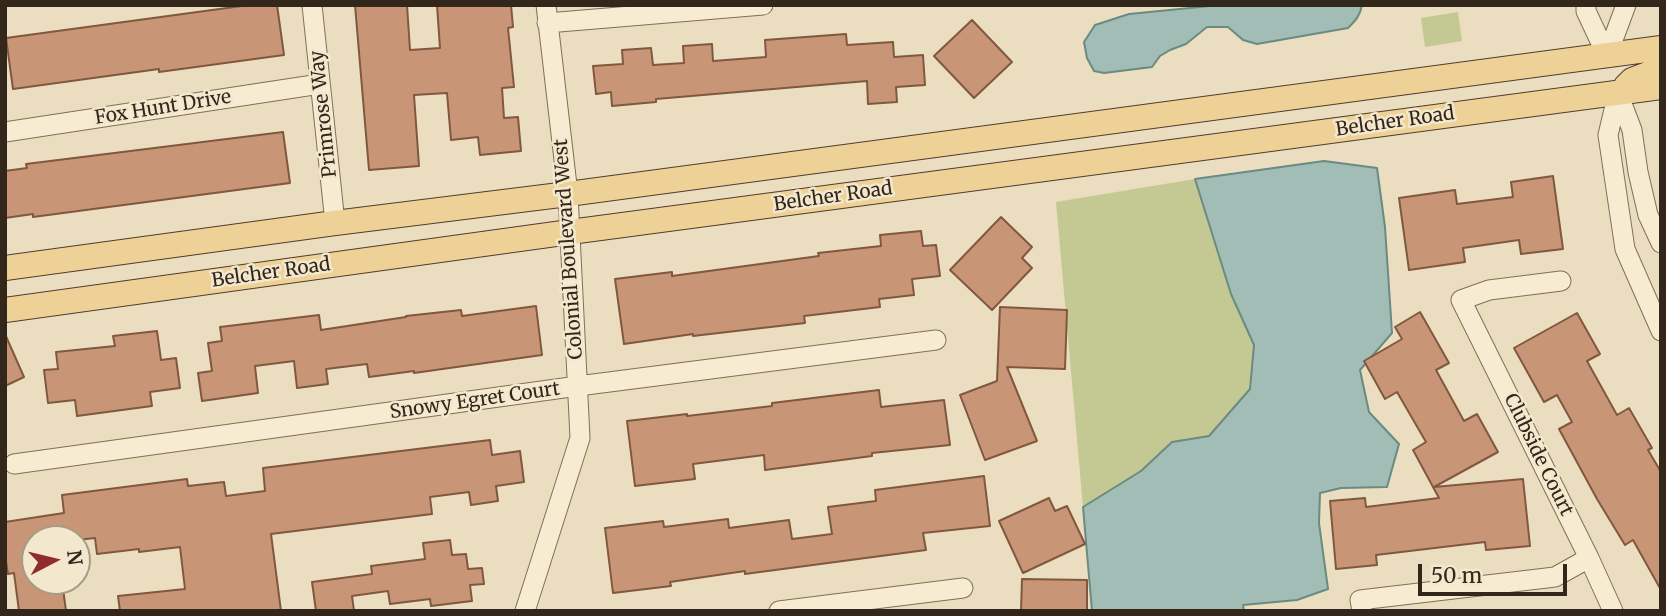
<!DOCTYPE html>
<html>
<head>
<meta charset="utf-8">
<style>
	body { margin:0 }
	#map { position:relative; width:1666px; height:616px; overflow:hidden; background:#ebddbf; font-family:Merriweather,serif }
	canvas { display:block }
	.frame { position:absolute; inset:0; border:7px solid #33271c; pointer-events:none }
	.north { position:absolute; left:21px; top:525px; width:70px; height:70px; box-sizing:border-box; background:#f3e8ce; border:2px solid #a69b87; border-radius:50%; rotate:83deg; font-size:19px; font-weight:700; line-height:28px; text-align:center; color:#33271c }
	.north::after { content:''; display:block; margin:auto; width:24px; height:32px; background:#902b2e; clip-path:polygon(50% 0,100% 100%,50% 72%,0 100%) }
	.scale { position:absolute; left:1418px; top:564px; width:149px; height:32px; box-sizing:border-box; border:4px solid #33271c; border-top:0; padding-left:9px; font-size:21px; line-height:24px; white-space:nowrap; color:#33271c; -webkit-text-stroke:5px #f3e8ce; paint-order:stroke }
</style>
</head>
<body>
<div id="map">
<canvas width="1666" height="616"></canvas>
<div class="frame"></div>
<div class="north">N</div>
<div class="scale">50 m</div>
</div>
<script>
const context = document.querySelector('canvas').getContext('2d');
context.lineJoin = 'round';
function fill(path, color) {
  context.fillStyle = color;
  context.fill(path, 'evenodd');
}
function strokePath(path, color, width, dash) {
  context.strokeStyle = color;
  context.lineWidth = width;
  context.lineCap = dash ? 'butt' : 'round';
  context.setLineDash(dash || []);
  context.stroke(path);
}
function write(font, color, halo, rows, align = 'center') {
  context.font = font + ' Merriweather,serif';
  context.lineWidth = 5;
  context.setLineDash([]);
  context.textBaseline = 'middle';
  context.strokeStyle = halo;
  context.fillStyle = color;
  for (const [text, x, y, turn = 0] of rows) {
    context.save();
    context.translate(x, y);
    context.rotate((+turn || 0) * Math.PI / 180);
    context.textAlign = isNaN(turn) ? turn : align;
    if (halo) context.strokeText(text, 0, 0);
    context.fillText(text, 0, 0);
    context.restore();
  }
}
const green = new Path2D(`
	M1458 12 1462 41 1425 47 1421 18Z
	M1195 179 1231 294 1254 345 1250 389 1209 436 1172 442 1141 471 1083 507 1056 202Z`);
const water = new Path2D(`
	M1220 5H1362C1360 16 1356 20 1348 28L1257 44 1243 40 1228 27H1207L1186 44 1170 50 1160 56 1152 67 1104 73 1094 71 1087 58 1084 42 1095 25 1129 14Z
	M1324 161 1377 168 1385 227 1392 333 1360 370 1369 412 1399 444 1387 487 1341 488 1320 493 1319 523 1328 589 1297 600 1243 605 1244 611H1092L1083 507 1141 471 1172 442 1209 436 1250 389 1254 345 1231 294 1195 179Z`);
const building = new Path2D(`
	M249 5H277L284 55 159 72V69L13 89 6 38Z
	M355 5H407L410 50 440 48 437 5H511L513 27 508 28 514 87 502 88 504 118 518 117 521 151 480 155 478 137 451 140 447 93 414 95 419 166 369 170Z
	M972 20 1012 62 974 98 934 56Z
	M846 34 847 45 893 42 894 57 923 55 925 85 896 87 897 102 868 104 867 81 656 99V102L612 106 611 92 596 94 593 66 623 64 622 50 651 48 653 65 684 63 683 46 712 44 713 61 766 57 765 40Z
	M283 132 290 183 33 217V214L5 218V171L27 168 26 164Z
	M1553 176 1563 249 1521 254 1519 240 1463 248 1465 262 1409 270 1399 198 1455 190 1457 204 1513 197 1511 182Z
	M1001 217 1032 247 1022 258 1032 268 992 310 950 270Z
	M921 231 923 246 936 245 940 276 912 279 914 295 879 299 880 307 804 316 805 323 693 336V334L624 344 615 279 672 272V276L819 256 818 253 881 246 880 235Z
	M536 306 542 355 414 373V371L369 377 367 364 326 369 328 384 297 388 294 361 255 366 258 393 202 401 198 373 212 371 208 343 222 341 220 327 319 315 321 330 406 317V316L461 310 462 316Z
	M1000 307 1067 310 1065 369 1007 367 1037 441 985 460 960 395 997 381Z
	M1420 312 1449 363 1436 370 1464 421 1477 414 1498 452 1434 487 1523 479 1530 546 1486 550 1485 542 1376 555 1377 565 1336 569 1330 501 1365 498 1366 507 1439 498 1413 450 1426 442 1397 392 1385 399 1364 361 1402 339 1395 327Z
	M1577 313 1600 354 1587 361 1617 415 1629 408 1652 448 1648 450 1661 472V590L1633 540 1625 545 1597 499 1559 429 1572 422 1557 395 1544 402 1514 348Z
	M157 331 161 360 176 358 180 388 150 392 152 406 77 416 75 400 48 403 44 370 58 369 56 352 115 346 113 336Z
	M5 334 24 377 5 386Z
	M879 390 881 407 944 400 950 445 872 453V456L765 470 764 455 693 464 695 479 635 486 627 421 687 414V416L772 406V403Z
	M490 440 492 455 520 451 524 482 496 486 498 501 471 505 469 492 430 497 432 514 271 534 281 611H120L118 596 185 589 180 547 139 552V549L97 554 95 538 77 540V539H35V583L62 581 66 611H19L14 573 8 574 5 556V522L64 513 62 495 187 479 188 486 224 482 226 496 265 491 263 468Z
	M984 476 990 526 923 533 926 550 745 574V571L670 582 671 586 613 593 605 528 663 521 664 527 728 519 729 528 789 520 792 539 832 534 828 507 876 501 875 490Z
	M1049 498 1055 511 1067 506 1085 544 1023 573 999 521Z
	M450 540 452 555 466 554 468 569 482 568 484 584 470 585 472 601 431 606 430 599 390 604 388 591 352 596 354 611H316L312 582 372 574 371 566 425 559 423 543Z
	M1022 579 1087 580V611H1021Z`);
const minor = new Path2D(`
	M312 5 335 223
	M1586 5V11L1607 56
	M547 23 763 5
	M1607 56 1626 5
	M1618 93 1608 135 1625 249 1661 331
	M1618 93 1632 130 1638 172 1648 215 1661 243
	M5 132 320 84
	M1561 281 1489 290 1461 300 1589 558 1613 611
	M14 464 578 386 936 340
	M525 611 580 438 568 194 546 5
	M779 611 963 588
	M1362 611 1360 600 1555 577 1589 558`);
const major = new Path2D(`
	M1626 86 1632 80 1661 69
	M5 268 335 223 568 194 1661 48
	M5 310 570 232 1661 87`);
const streetNames = [
	["Fox Hunt Drive",163,108,-9],
	["Primrose Way",324,114,-96],
	["Belcher Road",1395,122,-8],
	["Belcher Road",833,197,-8],
	["Colonial Boulevard West",569,249,-94],
	["Belcher Road",271,273,-8],
	["Snowy Egret Court",475,401,-8],
	["Clubside Court",1538,455,64]
];
fill(green, '#c4c994');
fill(water, '#a2bdb5');
strokePath(water, '#6a8a82', 2);
fill(building, '#c89676');
strokePath(building, '#81583f', 2);
strokePath(minor, '#836e58', 21);
strokePath(major, '#513d2d', 26);
strokePath(minor, '#f7ebd1', 19);
strokePath(major, '#eed197', 24);
write('19px', '#33271c', '#f3e8ce', streetNames);
</script>
</body>
</html>
